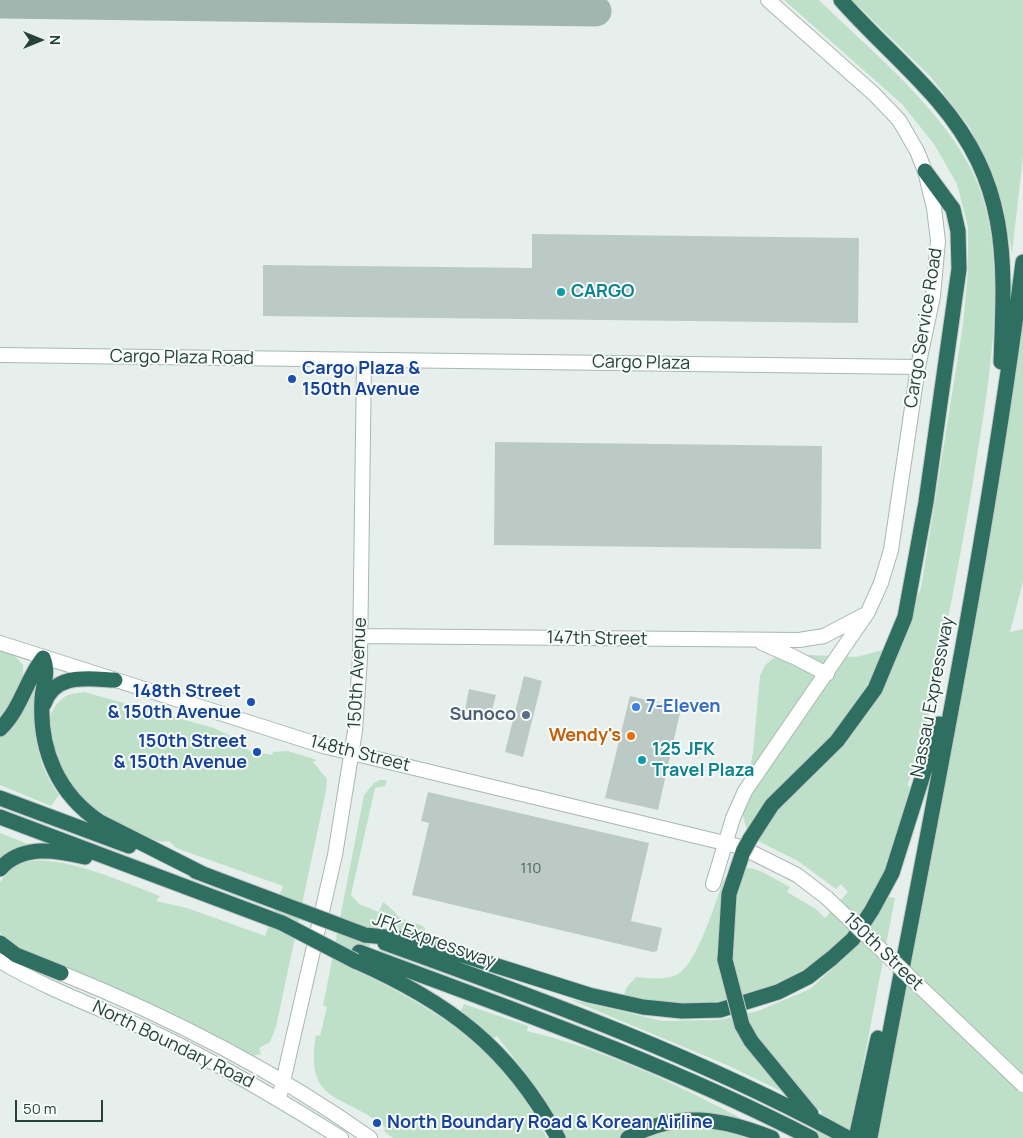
<!DOCTYPE html>
<html>
<head>
<meta charset="utf-8">
<style>
	body { margin:0 }
	#map { position:relative; width:1023px; height:1138px; overflow:hidden; background:#e6efeb; font-family:Manrope,sans-serif }
	canvas { display:block }
	.north { position:absolute; left:15px; top:15px; width:50px; height:50px; -webkit-text-stroke:4px #f7fbf9; paint-order:stroke; rotate:90deg; font-size:14px; font-weight:700; line-height:20px; text-align:center; color:#24423a }
	.north::after { content:''; display:block; margin:auto; width:18px; height:22px; background:#24423a; clip-path:polygon(50% 0,100% 100%,50% 72%,0 100%) }
	.scale { position:absolute; left:15px; top:1100px; width:88px; height:22px; box-sizing:border-box; border:2px solid #24423a; border-top:0; padding-left:6px; font-size:15px; line-height:18px; white-space:nowrap; color:#24423a; -webkit-text-stroke:4px #f7fbf9; paint-order:stroke }
</style>
</head>
<body>
<div id="map">
<canvas width="1023" height="1138"></canvas>
<div class="north">N</div>
<div class="scale">50 m</div>
</div>
<script>
const context = document.querySelector('canvas').getContext('2d');
context.lineJoin = 'round';
function fill(path, color) {
  context.fillStyle = color;
  context.fill(path, 'evenodd');
}
function strokePath(path, color, width, dash) {
  context.strokeStyle = color;
  context.lineWidth = width;
  context.lineCap = dash ? 'butt' : 'round';
  context.setLineDash(dash || []);
  context.stroke(path);
}
function write(font, color, halo, rows, align = 'center') {
  context.font = font + ' Manrope,sans-serif';
  context.lineWidth = 4;
  context.setLineDash([]);
  context.textBaseline = 'middle';
  context.strokeStyle = halo;
  context.fillStyle = color;
  for (const [text, x, y, turn = 0] of rows) {
    context.save();
    context.translate(x, y);
    context.rotate((+turn || 0) * Math.PI / 180);
    context.textAlign = isNaN(turn) ? turn : align;
    if (halo) context.strokeText(text, 0, 0);
    context.fillText(text, 0, 0);
    context.restore();
  }
}
const green = new Path2D(`
	M784 0H819C872 52 953 117 979 187 1010 273 988 389 974 476 960 561 943 644 926 728L922 727 915 767 907 785 910 787 882 881 868 905 842 940 813 968 777 988 708 1008 623 997 627 987 636 977C649 978 665 981 678 974 696 965 716 902 723 881 745 854 765 875 790 887L787 892 816 909 825 918 848 892 841 884 836 889 798 861 762 843 747 831 743 816 744 802 753 752 760 676 765 665 774 658 786 654 856 657 883 650 904 630 921 588 963 325 968 270V227L957 184 934 144 902 104Z
	M852 0H1023V157L1012 253 1002 202 970 128 930 76Z
	M1023 311V582L1010 632 1023 629V1138H876C929 863 987 589 1023 311Z
	M0 651 14 655 23 665C24 688 14 701 0 718Z
	M38 682C33 723 33 761 59 795L51 806 0 785V736L20 713Z
	M84 692 214 728 249 745 247 750 272 755 273 752 288 751 317 760 313 762 327 779 326 791 276 1027 270 1042 259 1048 261 1054 252 1056 237 1050 14 949 0 932V882C4 878 8 871 12 868 43 844 127 884 160 896L156 901 187 908 265 936 283 886 176 848 169 841C159 844 150 838 141 834 120 826 97 817 82 800 61 777 29 719 66 696 70 694 78 693 84 692Z
	M380 780H387L385 786 375 788 351 895 359 904 379 912 383 902C390 906 397 916 401 918 409 923 418 922 425 928L424 938 377 922 361 973C422 1003 485 1038 524 1098 532 1110 539 1125 547 1138H393L384 1131 386 1128C344 1092 304 1106 316 1035L320 1036 327 1007 323 1006 364 795 374 783Z
	M0 833 33 846 0 860Z
	M889 897 895 898 849 1138H813L822 1111 727 1065 569 999 663 1021 718 1020 758 1011 810 989 849 954Z
	M464 1004 528 1026 527 1031C601 1048 677 1084 744 1120L693 1114 641 1125 620 1138H566L542 1095 497 1036 493 1038 461 1011Z
	M707 1127 748 1138H647L658 1132Z`);
const taxiway = new Path2D(`
	M0 3 596 11`);
const building = new Path2D(`
	M532 234 859 238 858 323 263 316V265L532 268Z
	M495 442 822 446 821 549 494 545Z
	M524 676 542 681 523 757 505 752Z
	M469 689 496 695 490 718 465 710Z
	M630 696 681 708 658 810 605 798Z
	M428 792 649 843 631 921 662 928 657 951 653 952 412 895 429 823 421 821Z`);
const street = new Path2D(`
	M0 355 918 367
	M360 636 799 640 824 636 864 615
	M0 643 323 746 741 847 797 875 827 898
	M762 643 794 657 827 674
	M713 884 733 818 745 791 868 612 881 583 891 550 918 367 933 296 938 241 934 208 925 171 917 151 899 120 874 94 768 0
	M0 961C50 991 106 1010 159 1035 222 1065 282 1101 341 1138
	M61 973C170 1017 274 1070 370 1138
	M279 1099 335 855 355 731 360 658 364 360`);
const highway = new Path2D(`
	M841 0C872 35 908 66 938 101 1010 185 1005 259 1001 362
	M44 704C55 672 88 679 115 680
	M0 729C21 709 26 680 43 658 49 672 43 684 42 699 39 750 58 794 100 822L203 874
	M0 798 129 846
	M0 817 282 923
	M750 839 772 805 837 741 875 689 905 617 926 502 959 269 958 231 953 209 925 171
	M0 869C22 844 56 850 85 857
	M195 871 280 903
	M365 935 415 940 589 995 643 1007 682 1011 720 1010 778 992 808 977 832 958 853 939 872 910 892 873 939 724
	M0 943 16 955 61 973
	M385 943C543 1000 700 1057 848 1138
	M359 952C512 1009 666 1063 811 1138
	M725 960 729 894 743 852
	M355 961C448 1002 509 1047 558 1138
	M742 1025 751 1041 811 1114
	M628 1138C676 1110 722 1118 772 1138
	M856 1138 878 1038
	M870 1138C924 847 986 556 1023 262`);
const streetBridge = new Path2D(`
	M827 898 1023 1085`);
const highwayBridge = new Path2D(`
	M743 852 750 839
	M280 903 365 935
	M282 923 355 961
	M725 960 742 1025`);
const markers = [
	[561,292,5,"#0f9aa8"],
	[292,379,5,"#1a4fb4"],
	[251,702,5,"#1a4fb4"],
	[636,707,5,"#3f7fe0"],
	[526,715,5,"#5c6f8a"],
	[631,736,5,"#e8710a"],
	[257,752,5,"#1a4fb4"],
	[642,760,5,"#0f9aa8"],
	[377,1123,5,"#1a4fb4"]
];
const numberNames = [
	["110",531,869]
];
const cultureNames = [
	["CARGO",571,292],
	["125 JFK",652,750],
	["Travel Plaza",652,771]
];
const streetNames = [
	["Cargo Service Road",924,328,-81],
	["Cargo Plaza Road",182,358,1],
	["Cargo Plaza",641,363,1],
	["147th Street",597,639,1],
	["150th Avenue",358,673,-87],
	["Nassau Expressway",933,697,-79],
	["148th Street",360,754,14],
	["JFK Expressway",434,941,20],
	["150th Street",883,952,44],
	["North Boundary Road",173,1045,26]
];
const transitNames = [
	["Cargo Plaza &",302,369],
	["150th Avenue",302,390],
	["148th Street",241,692,"right"],
	["& 150th Avenue",241,713,"right"],
	["150th Street",247,742,"right"],
	["& 150th Avenue",247,763,"right"],
	["North Boundary Road & Korean Airline",387,1123]
];
const shopNames = [
	["7-Eleven",646,707]
];
const serviceNames = [
	["Sunoco",516,715]
];
const foodNames = [
	["Wendy's",621,736]
];
fill(green, '#bfe0c8');
strokePath(taxiway, '#a2b6b0', 31);
fill(building, '#bbcac4');
strokePath(street, '#a8b8b2', 16);
strokePath(highway, '#c2cac8', 17);
strokePath(street, '#fff', 14);
strokePath(highway, '#2f6f62', 15);
strokePath(streetBridge, '#a8b8b2', 16, []);
strokePath(highwayBridge, '#c2cac8', 17, []);
strokePath(streetBridge, '#fff', 14);
strokePath(highwayBridge, '#2f6f62', 15);
for (const [x, y, r, color] of markers) {
  const dot = new Path2D();
  dot.arc(x, y, r, 0, 2 * Math.PI);
  context.fillStyle = color;
  context.fill(dot);
  strokePath(dot, '#f7fbf9', 2);
}
write('15px', '#4a645c', null, numberNames);
write('bold 18px', '#0d838f', '#f7fbf9', cultureNames, 'left');
write('18px', '#24423a', '#f7fbf9', streetNames);
write('bold 18px', '#164399', '#f7fbf9', transitNames, 'left');
write('bold 18px', '#366cbe', '#f7fbf9', shopNames, 'left');
write('bold 18px', '#4e5e75', '#f7fbf9', serviceNames, 'right');
write('bold 18px', '#c56008', '#f7fbf9', foodNames, 'right');
</script>
</body>
</html>
